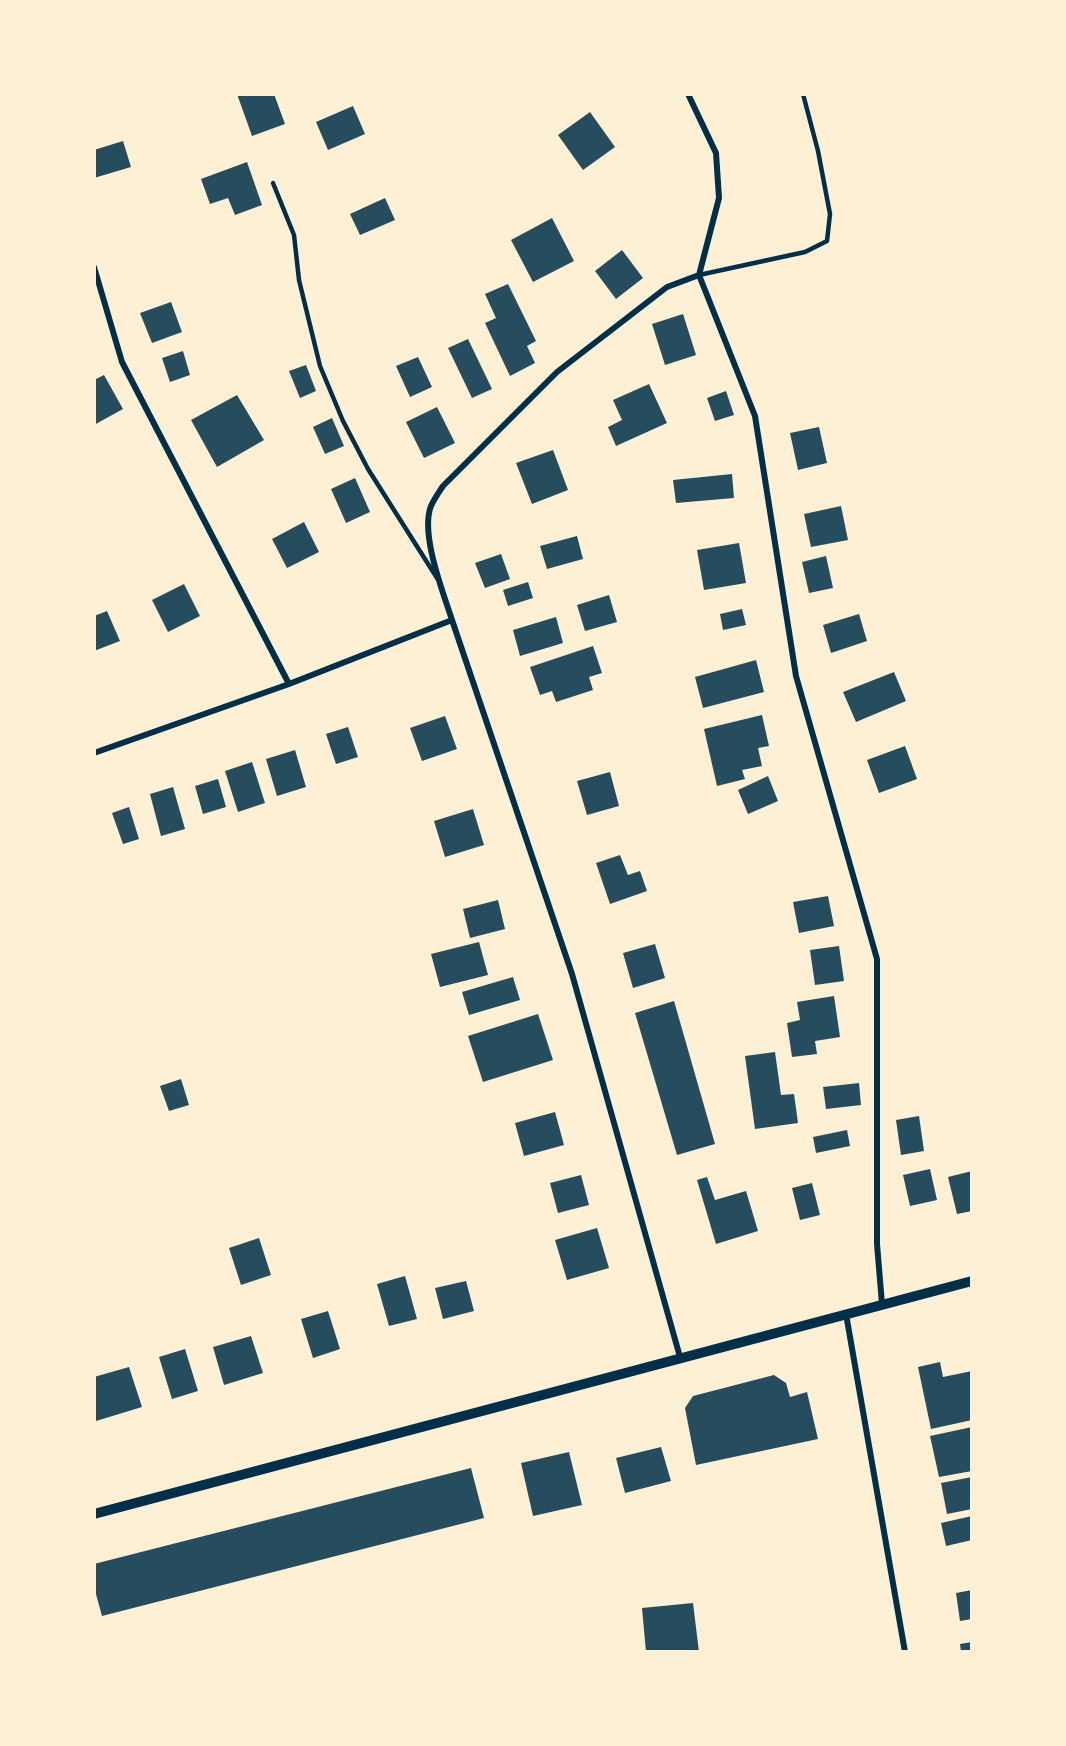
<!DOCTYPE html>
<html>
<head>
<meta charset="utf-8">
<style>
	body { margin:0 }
	#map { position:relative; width:1066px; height:1746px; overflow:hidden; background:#fdf0d5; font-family:"Crimson Pro",serif }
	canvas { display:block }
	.frame { position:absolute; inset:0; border:96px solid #fdf0d5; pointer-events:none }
</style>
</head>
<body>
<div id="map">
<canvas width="1066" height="1746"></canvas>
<div class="frame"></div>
</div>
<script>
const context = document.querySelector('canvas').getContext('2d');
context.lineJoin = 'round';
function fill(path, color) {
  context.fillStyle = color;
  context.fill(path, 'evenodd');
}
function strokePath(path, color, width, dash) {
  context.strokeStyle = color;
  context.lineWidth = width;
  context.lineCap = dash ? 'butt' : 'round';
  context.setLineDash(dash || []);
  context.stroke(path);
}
const building = new Path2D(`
	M237 94H274L285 124 252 136Z
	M353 106 365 134 328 150 316 122Z
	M590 112 615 147 583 170 558 135Z
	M123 141 131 167 94 178V150Z
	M247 162 262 205 235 215 228 198 210 204 201 179Z
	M385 198 395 220 360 235 350 214Z
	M552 218 574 261 533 282 511 240Z
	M622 250 643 278 616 299 595 271Z
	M508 284 536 341 527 346 535 363 510 376 485 323 496 318 485 294Z
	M171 302 182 332 152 343 140 313Z
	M683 314 696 355 665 365 652 324Z
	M468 339 492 389 472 398 448 348Z
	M183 351 190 375 170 382 162 358Z
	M418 357 432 387 410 397 396 366Z
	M306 365 316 391 300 398 289 371Z
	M104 375 123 409 94 425V380Z
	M649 384 667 423 616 446 608 427 622 420 613 400Z
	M726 391 734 415 715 421 707 398Z
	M237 395 264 440 217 467 191 420Z
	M437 407 455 443 424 458 406 422Z
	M332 418 344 446 325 454 313 427Z
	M819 427 827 463 798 470 790 433Z
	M553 450 568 490 532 504 516 463Z
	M732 474 734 498 676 503 673 480Z
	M355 478 370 512 346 523 331 489Z
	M841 506 848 540 811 547 804 514Z
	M304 522 319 552 287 568 272 539Z
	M577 536 583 559 547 569 540 546Z
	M739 543 746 583 704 590 697 550Z
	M501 554 510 579 485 588 475 563Z
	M826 556 833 588 809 593 802 562Z
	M528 582 533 598 508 606 503 590Z
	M184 584 200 616 168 632 152 600Z
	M609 595 617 622 585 631 577 605Z
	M742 609 746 625 723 630 720 614Z
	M107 611 120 641 94 651V616Z
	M859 614 867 641 831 653 823 625Z
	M556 617 563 643 520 656 513 630Z
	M593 646 602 673 589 677 593 690 556 702 552 691 540 695 530 667Z
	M756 660 764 692 703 708 695 677Z
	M894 672 906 701 856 722 843 692Z
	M762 715 769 746 758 748 762 766 742 770 745 779 717 786 704 729Z
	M445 716 457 749 422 761 410 728Z
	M348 727 358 757 336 764 326 734Z
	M905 746 917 779 879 793 867 760Z
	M295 750 306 787 277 796 266 759Z
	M252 762 265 803 238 812 225 771Z
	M610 772 619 806 587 815 577 781Z
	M768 776 778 801 748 814 738 790Z
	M218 779 226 807 203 814 195 786Z
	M173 787 185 829 161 836 150 794Z
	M129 807 139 839 123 844 112 813Z
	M473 809 484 845 445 857 434 821Z
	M620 855 628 875 640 871 647 891 610 904 596 863Z
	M828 896 834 926 799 933 793 902Z
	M498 900 505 929 470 938 463 909Z
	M479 942 488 975 440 987 431 954Z
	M655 944 665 978 633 988 623 953Z
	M839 946 844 981 815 985 810 950Z
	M513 977 520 1000 469 1015 462 992Z
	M834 996 840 1037 815 1041 817 1054 792 1057 787 1023 800 1020 797 1002Z
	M674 1001 715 1144 677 1155 635 1013Z
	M538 1014 553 1060 483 1082 468 1036Z
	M775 1052 781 1095 794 1094 798 1123 755 1129 745 1056Z
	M181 1079 189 1105 169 1111 160 1086Z
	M859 1083 861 1105 826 1109 823 1087Z
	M555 1112 564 1145 524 1156 515 1123Z
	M919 1116 924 1151 901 1155 896 1120Z
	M847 1130 850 1146 816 1153 813 1137Z
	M930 1169 937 1200 910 1206 903 1175Z
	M972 1171V1211L957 1214 948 1177Z
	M581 1175 589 1205 558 1213 550 1183Z
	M707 1177 715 1200 746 1191 758 1231 716 1244 697 1180Z
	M812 1183 820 1215 800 1220 792 1188Z
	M597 1228 609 1268 567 1280 555 1240Z
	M259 1238 271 1275 241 1285 229 1248Z
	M405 1276 417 1319 389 1326 377 1284Z
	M466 1281 474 1311 443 1319 435 1288Z
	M328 1311 340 1349 313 1358 301 1319Z
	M251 1336 263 1373 224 1385 213 1347Z
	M185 1349 198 1391 172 1399 159 1357Z
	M940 1362 943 1377 972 1371V1420L931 1429 918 1367Z
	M129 1367 142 1407 96 1421 94 1377Z
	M774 1375 786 1383 790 1397 807 1392 818 1439 696 1465 685 1408 693 1396Z
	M972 1427V1471L939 1477 930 1436Z
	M661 1447 671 1481 625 1493 616 1458Z
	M569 1452 582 1505 533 1516 521 1463Z
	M471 1468 484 1518 102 1616 94 1587V1564Z
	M972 1477V1509L947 1514 941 1483Z
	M972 1516V1540L946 1546 941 1523Z
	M972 1590V1619L960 1621 956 1593Z
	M693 1603 699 1652H646L642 1608Z
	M972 1642V1652H961L960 1644Z`);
const service = new Path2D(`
	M273 183 294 235 299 280 320 366 343 421 368 469 437 578
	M699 275 805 252 827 241 830 214 818 151 803 94`);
const minor = new Path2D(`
	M688 94 716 153 719 198 699 275 755 416 796 676 877 959V1244L882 1304
	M94 267 122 362 289 684
	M452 620 572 974 680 1357
	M94 753 289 684 452 620C443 592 420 534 431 506 434 499 439 492 443 486L557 372 667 287 699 275
	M846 1314 905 1652`);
const tertiary = new Path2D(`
	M94 1514 972 1281`);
fill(building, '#264d5e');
strokePath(service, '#003049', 4.5);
strokePath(minor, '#003049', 6);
strokePath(tertiary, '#003049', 10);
</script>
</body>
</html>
